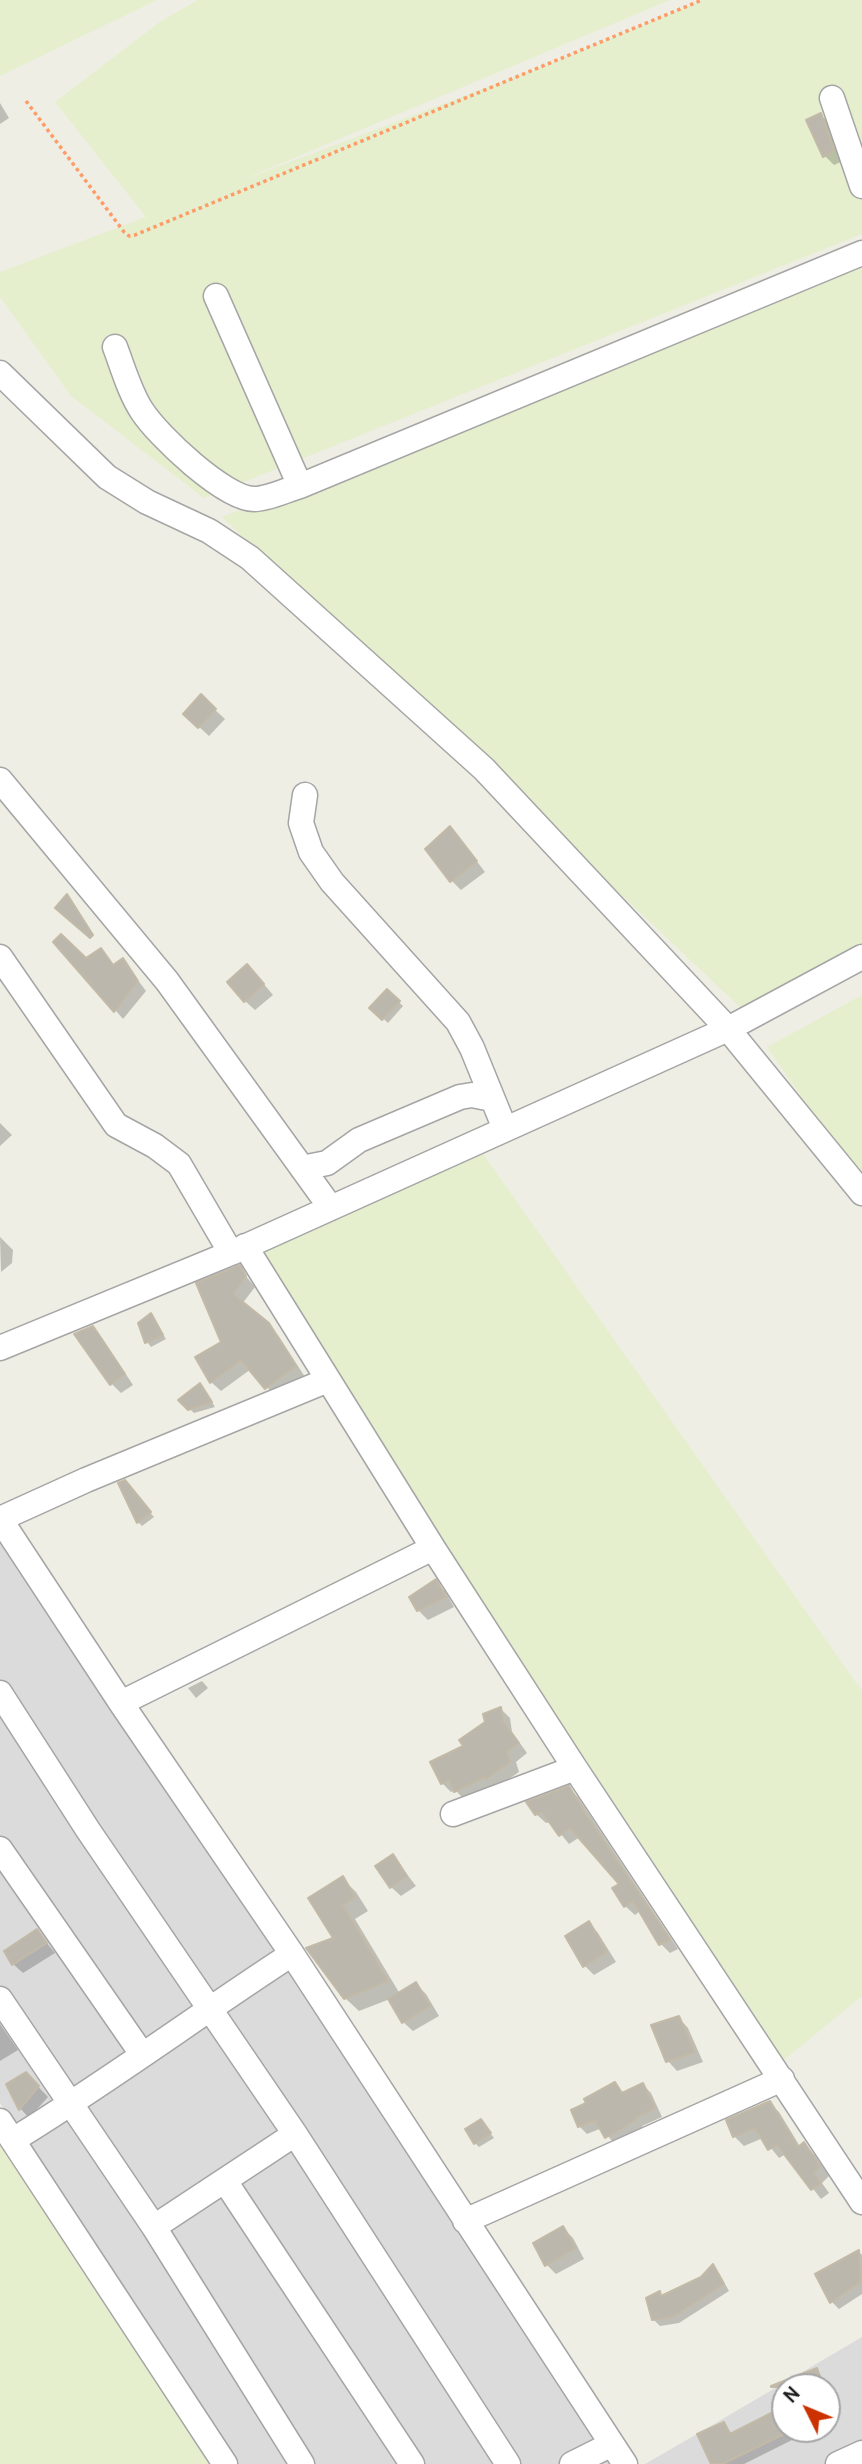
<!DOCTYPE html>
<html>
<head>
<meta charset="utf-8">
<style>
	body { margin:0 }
	#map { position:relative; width:862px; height:2464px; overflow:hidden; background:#efeee4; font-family:Cabin,sans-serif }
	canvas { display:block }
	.north { position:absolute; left:771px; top:2373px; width:70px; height:70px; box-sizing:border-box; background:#fff; border:2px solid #a5a5a5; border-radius:50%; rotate:313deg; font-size:19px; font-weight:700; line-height:28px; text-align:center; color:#1e1e1e }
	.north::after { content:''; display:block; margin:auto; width:24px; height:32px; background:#cc3200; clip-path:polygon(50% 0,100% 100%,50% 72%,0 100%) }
</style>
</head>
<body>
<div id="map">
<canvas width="862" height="2464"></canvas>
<div class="north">N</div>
</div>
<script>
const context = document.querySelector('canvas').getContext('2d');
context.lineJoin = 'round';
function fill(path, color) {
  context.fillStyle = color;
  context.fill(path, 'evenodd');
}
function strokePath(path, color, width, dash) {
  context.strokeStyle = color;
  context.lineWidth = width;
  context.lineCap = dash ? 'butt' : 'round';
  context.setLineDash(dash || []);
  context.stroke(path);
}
const residential = new Path2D(`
	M0 1520 631 2464H229L0 2103Z
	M862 2337V2464H645L697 2434ZM785 2387H827V2429H785Z`);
const farmland = new Path2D(`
	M0 0H157L0 76Z
	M198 0H670L237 182 551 63 703 0H862V234L204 498 71 396 0 297V272L146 217 55 102 161 21Z
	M862 263V943L743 1010 222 517Z
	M862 995V1184L767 1047Z
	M479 1148 862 1691V1996L778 2065 252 1249Z
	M0 2129 219 2464H0Z`);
const shadow = new Path2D(`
	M0 103 9 118 0 124Z
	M821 115 830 124 843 161 834 165 825 156Z
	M201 697 225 719 209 736 185 714Z
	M459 838 485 872 461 890 452 881Z
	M56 942 86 960 101 950 115 966 123 960 146 991 123 1019Z
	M257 976 273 995 255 1010 245 1001Z
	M387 991 403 1006 388 1023 372 1008Z
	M0 1123 12 1135 0 1146Z
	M0 1237 13 1250 12 1263 1 1272Z
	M239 1268 255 1287 242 1304 278 1335 305 1377 276 1397 251 1369 221 1391 211 1382 223 1343 198 1284Z
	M151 1315 166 1339 151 1347 147 1342 140 1324Z
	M92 1328 102 1338 133 1385 121 1393 111 1383Z
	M204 1389 215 1407 194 1413 181 1400Z
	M129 1487 154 1517 142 1526 138 1522Z
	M435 1582 445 1591 454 1607 428 1620 418 1610Z
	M202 1681 208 1688 196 1698 188 1688Z
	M501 1709 510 1718 512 1732 527 1753 516 1762 519 1772 497 1787 465 1800 455 1790 451 1792 442 1783 466 1747Z
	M569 1788 578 1797 678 1949 670 1953 661 1944 640 1911 635 1915 625 1906 622 1884 580 1837 569 1844 551 1822 546 1823 536 1814Z
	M393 1856 416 1886 401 1896 391 1887Z
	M342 1878 356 1892 368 1911 355 1919 400 1994 416 1984 426 1994 439 2016 413 2031 403 2022 390 1999 359 2011 345 1998 336 1939Z
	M589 1923 598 1933 616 1962 594 1975 585 1966Z
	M37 1931 55 1953 23 1973 13 1964Z
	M679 2018 688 2028 703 2062 677 2071 668 2061Z
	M0 2024 18 2050 0 2061Z
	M26 2074 48 2097 29 2118 20 2108Z
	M615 2084 624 2094 643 2085 651 2093 662 2117 642 2126 643 2129 615 2145 602 2128 587 2134 579 2126 589 2104Z
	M769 2103 779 2112 801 2148 804 2144 814 2154 829 2176 822 2183 829 2193 821 2199 786 2154 779 2158 763 2138 744 2146 734 2136Z
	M481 2121 494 2138 479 2147 475 2143Z
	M563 2228 573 2238 584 2259 556 2274 547 2265Z
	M859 2252 862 2255V2294L839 2309 832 2302Z
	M713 2266 719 2273 729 2291 679 2323 660 2326 653 2319 659 2293 663 2297 702 2278Z
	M779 2411 785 2417V2429H791L796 2438 744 2464H713L724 2424 732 2434Z`);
const building = new Path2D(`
	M821 113 834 151 823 157 806 120Z
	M201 694 216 709 198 728 183 714Z
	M450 826 477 861 450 882 425 849Z
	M67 894 93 935 90 938 55 908Z
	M61 934 86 958 101 948 113 965 123 958 138 981 114 1012 53 942Z
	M247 964 264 984 244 1002 227 982Z
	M387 989 400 1001 382 1020 369 1008Z
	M240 1265 246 1276 233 1294 269 1323 296 1366 265 1389 241 1360 210 1383 195 1357 221 1342 196 1283Z
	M151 1313 163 1335 145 1343 138 1323Z
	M93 1326 125 1374 110 1385 74 1334Z
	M200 1383 212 1402 188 1410 178 1400Z
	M125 1480 151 1512 137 1523 118 1483Z
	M436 1579 446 1597 417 1611 409 1597Z
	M501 1707 503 1721 519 1743 507 1752 510 1762 486 1779 485 1777 454 1792 449 1780 441 1784 430 1762 463 1746 459 1740 485 1722 483 1714Z
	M569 1786 585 1813 670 1939 659 1945 633 1901 624 1907 612 1888 619 1884 570 1828 559 1836 542 1812 535 1815 526 1802Z
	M393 1854 407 1876 390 1888 375 1866Z
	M343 1876 355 1897 343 1905 388 1981 344 1999 306 1948 333 1938 308 1898Z
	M589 1921 607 1952 583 1967 565 1936Z
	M37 1929 47 1943 12 1965 4 1951Z
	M416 1982 430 2006 402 2023 388 1999Z
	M679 2016 695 2052 666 2062 651 2025Z
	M26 2072 39 2086 19 2110 6 2084Z
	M615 2082 622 2093 643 2083 655 2108 635 2118 636 2120 605 2138 595 2120 578 2127 571 2110 586 2103 584 2099Z
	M770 2101 798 2147 804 2142 820 2166 814 2173 821 2183 811 2190 777 2145 768 2150 755 2128 733 2137 726 2120Z
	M481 2119 491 2133 474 2144 465 2129Z
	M563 2226 576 2248 545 2266 533 2243Z
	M859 2250 860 2282 830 2303 815 2274Z
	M713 2264 724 2284 672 2317 652 2320 646 2298 660 2291 661 2296 701 2277Z
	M817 2368 824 2387H771V2386Z
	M779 2409 785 2421V2429L790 2431 723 2464H711L697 2434 724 2422 730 2434Z`);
const path = new Path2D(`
	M26 101 124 232 129 236 135 235 702 0`);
const minor = new Path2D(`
	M832 98 862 186
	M216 296 300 486
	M115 347C123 368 130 393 142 411 158 436 225 499 254 499 268 499 286 490 300 486L862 253
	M0 373 107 477 147 502 209 531 250 558 484 769 728 1029 862 1193
	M0 780 167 981 331 1208
	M305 795 301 823 311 852 332 882 458 1022 472 1048 505 1129
	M0 957 116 1125 155 1146 179 1164 231 1253
	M302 1168 327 1163 359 1140 460 1097 472 1095 492 1099
	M245 1246 433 1548 575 1768 862 2202
	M0 1348 231 1253 728 1029 862 957
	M0 1519 121 1703 292 1954 625 2464
	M0 1519 86 1480 328 1380
	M0 1693 88 1830 295 2134 508 2464
	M121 1703 433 1548
	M453 1814 575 1768
	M0 1849 142 2054
	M0 1999 154 2227 302 2464
	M0 2121 225 2464
	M13 2140C108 2082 198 2015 292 1954
	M225 2181 412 2464
	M465 2221 782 2079
	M154 2227 295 2134
	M572 2464 612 2444
	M838 2464 862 2453`);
fill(residential, '#dcdbdb');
fill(farmland, '#e5efce');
fill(shadow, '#0003');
fill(building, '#bcb7ad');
strokePath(building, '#c2b9a6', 2);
strokePath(minor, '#a5a5a5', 27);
strokePath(path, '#fe9b66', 3.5, [3.5, 3.5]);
strokePath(minor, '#fff', 24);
</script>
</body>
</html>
